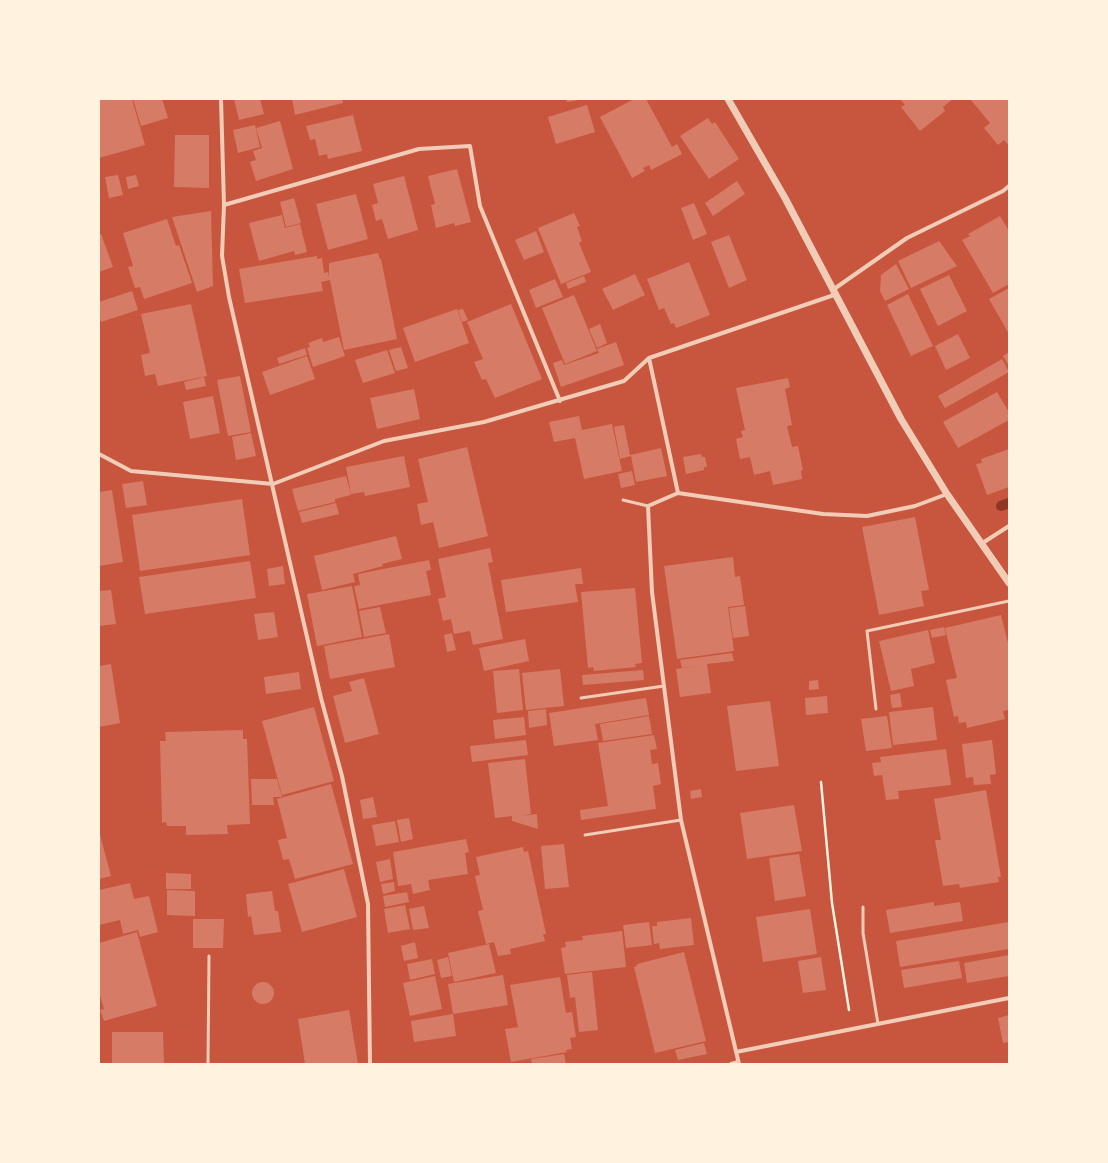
<!DOCTYPE html>
<html>
<head>
<meta charset="utf-8">
<style>
	body { margin:0 }
	#map { position:relative; width:1108px; height:1163px; overflow:hidden; background:#c8553d; font-family:Overpass,sans-serif }
	canvas { display:block }
	.frame { position:absolute; inset:0; border:100px solid #fff3e0; pointer-events:none }
</style>
</head>
<body>
<div id="map">
<canvas width="1108" height="1163"></canvas>
<div class="frame"></div>
</div>
<script>
const context = document.querySelector('canvas').getContext('2d');
context.lineJoin = 'round';
function strokePath(path, color, width, dash) {
  context.strokeStyle = color;
  context.lineWidth = width;
  context.lineCap = dash ? 'butt' : 'round';
  context.setLineDash(dash || []);
  context.stroke(path);
}
function fill(path, color) {
  context.fillStyle = color;
  context.fill(path, 'evenodd');
}
const stream = new Path2D(`
	M1001 506 1009 503`);
const building = new Path2D(`
	M99 99H132L145 145 99 158Z
	M133 99H162L168 118 141 126Z
	M234 99H260L264 114 239 120Z
	M292 99H342L343 103 295 115Z
	M566 99H579V100L567 102Z
	M634 99H646L672 147 677 144 682 154 651 170 649 165 643 168 645 171 632 178 600 117Z
	M900 99H953L943 107 945 111 920 131 901 107 905 105Z
	M970 99H1009V146L1004 140 998 145 984 128 990 123Z
	M587 105 595 132 556 144 548 117Z
	M353 115 362 151 328 159 327 154 319 156 315 139 310 140 306 126Z
	M708 118 712 124 715 122 739 159 709 179 680 136Z
	M280 121 293 169 256 181 250 162 256 160 253 151 262 148 256 128Z
	M255 125 260 147 238 153 233 130Z
	M175 135H209V188L174 187Z
	M457 169 471 222 455 226 454 223 436 228 431 205 435 204 428 176Z
	M118 175 123 195 109 198 105 177Z
	M136 175 139 186 128 189 126 177Z
	M404 176 418 230 388 239 382 219 376 221 372 205 378 203 373 184Z
	M737 181 745 194 713 216 705 203Z
	M356 194 368 239 328 250 316 204Z
	M294 198 301 223 286 227 280 202Z
	M694 203 707 234 693 240 681 208Z
	M211 211 213 286 197 292 172 217Z
	M574 213 580 226 577 227 582 241 579 243 591 272 561 284 538 228Z
	M282 215 285 228 300 224 307 252 295 255 294 251 259 261 249 223Z
	M1000 216 1009 231V284L993 293 962 240 970 236 968 234Z
	M167 219 176 246 179 245 192 283 144 299 140 287 135 288 128 267 133 266 123 233Z
	M536 231 544 252 524 260 515 240Z
	M101 234 113 267 99 272V235Z
	M729 235 747 280 729 288 711 242Z
	M939 241 957 266 911 288 898 261Z
	M378 253 380 259H381L397 339 344 350 330 280 321 282 323 291 245 303 239 269 317 256V259L322 258 324 273 328 272 329 277V263Z
	M689 262 710 315 676 328 674 323 671 324 664 308 659 310 647 279Z
	M896 264 909 289 885 301 880 291 881 275Z
	M635 274 645 295 613 310 602 289Z
	M949 275 967 311 938 326 920 289Z
	M584 276 586 282 568 289 566 283Z
	M555 279 563 297 536 308 529 290Z
	M1009 288V334L989 299Z
	M132 291 138 310 101 322 99 315V302Z
	M908 294 933 346 911 356 887 305Z
	M574 295 597 351 565 364 542 308Z
	M191 304 207 376 158 386 155 374 145 376 141 355 150 353 141 314Z
	M511 304 542 379 495 398 486 379 482 380 474 362 483 359 467 322Z
	M457 309 469 343 415 362 403 328Z
	M463 309 468 320 462 322 458 310Z
	M600 324 607 343 597 348 589 329Z
	M958 334 970 358 946 370 935 346Z
	M339 337 345 356 313 367 307 348 310 347 308 343 322 338 323 342Z
	M616 342 624 365 561 387 553 363 562 360 564 365 599 353 597 349Z
	M401 347 408 368 396 371 389 350Z
	M305 348 307 355 279 364 277 358Z
	M387 350 395 373 363 383 355 360Z
	M1009 352V366L1003 356Z
	M307 356 315 379 270 395 262 372Z
	M1002 359 1009 372 945 408 938 396Z
	M240 376 251 432 228 436 217 380Z
	M204 377 206 386 186 390 184 382Z
	M788 378 790 387 785 389 792 425 787 426 792 447 798 446 803 470 801 471 802 479 773 485 770 471 754 475 750 457 740 459 736 439 743 437 741 431 745 430 736 388Z
	M414 389 420 419 377 429 370 398Z
	M997 392 1009 412V420L958 448 943 422Z
	M213 396 220 433 190 439 183 402Z
	M579 416 582 430 612 424 622 471 584 479 575 438 554 442 549 422Z
	M624 425 630 455 661 448 667 476 636 482 631 456 620 459 614 427Z
	M251 433 256 456 236 460 232 437Z
	M467 447 488 536 439 548 433 522 421 525 417 504 428 502 418 459Z
	M1009 449V487L987 495 976 464 982 463 981 459Z
	M701 454 702 457H705L707 467H704V470L686 474 683 457Z
	M404 456 410 487 365 496 364 492 351 494 346 467Z
	M632 471 635 485 621 488 618 474Z
	M346 476 351 495 335 499V502L298 511 292 489Z
	M143 481 147 505 126 508 122 484Z
	M112 490 123 562 99 566V492Z
	M242 499 250 555 140 571 132 515Z
	M336 503 339 514 302 523 299 512Z
	M915 517 929 590 921 591 924 606 879 615 862 527Z
	M396 536 402 559 382 564 383 566 353 574 355 582 322 590 314 556Z
	M490 548 493 562 488 563 503 639 473 645 470 631 454 634 451 619 443 621 438 599 446 597 438 559Z
	M733 557 735 577 740 576 744 605 728 607 734 651 677 659 664 566Z
	M429 560 431 570 426 571 431 595 359 609 354 586 360 585 358 574Z
	M250 561 256 598 145 614 139 577Z
	M283 566 285 584 269 586 267 569Z
	M581 568 583 584H575L578 602 506 612 501 580Z
	M352 586 362 637 317 646 307 594Z
	M635 588 642 663 635 664 636 667 594 671 593 667 588 668 581 592Z
	M111 590 116 624 99 626V591Z
	M745 606 749 636 733 638 729 608Z
	M380 607 386 633 364 637 359 611Z
	M274 612 278 637 258 640 254 614Z
	M1001 615 1009 647V710L1003 711 1005 719 967 728 966 722 959 723 958 716 954 717 946 680 957 678 945 628Z
	M944 627 946 635 932 638 930 630Z
	M928 630 935 663 911 669 914 686 891 691 879 641Z
	M452 633 456 650 447 652 444 635Z
	M389 634 395 667 330 679 324 646Z
	M525 639 529 661 484 671 479 648Z
	M732 653 734 661 707 664 711 693 680 697 676 669 705 665 682 668 680 660Z
	M111 664 120 723 99 727V666Z
	M519 669 523 710 497 713 493 671Z
	M560 669 564 706 526 710 522 673Z
	M643 670 644 680 583 685 582 675Z
	M299 672 301 689 266 694 264 677Z
	M364 678 379 734 345 743 333 696 352 691 349 682Z
	M818 680 819 689 809 690V681Z
	M900 693 902 707 892 708 890 695Z
	M827 696 828 713 806 715 805 698Z
	M646 698 649 715 595 724 598 740 554 746 549 713Z
	M770 701 779 766 736 771 727 706Z
	M314 707 334 781 282 795 262 721Z
	M933 707 937 740 893 745 889 712Z
	M546 709 547 725 529 728 528 711Z
	M649 716 652 734 603 741 600 724Z
	M887 716 892 748 866 751 861 719Z
	M524 717 526 735 495 739 493 720Z
	M243 730V739H247L250 824 227 825 228 834 186 835V826H167L166 822 162 823 160 741H166L165 732Z
	M654 735 657 749 650 750 652 764 658 763 661 784 653 786 656 809 581 820 580 810 608 806 598 743Z
	M526 740 528 755 472 762 470 746Z
	M992 740 996 774 990 775 991 784 974 785 973 777 966 778 962 744Z
	M946 749 951 785 898 791 899 799 886 800 882 775 874 776 872 763 881 762 880 757Z
	M525 759 531 814 520 816 537 814 538 829 512 821V816L495 818 488 763Z
	M251 779H277L282 797H273L274 805H252Z
	M331 784 353 864 295 879 289 859 283 860 278 840 287 838 277 799Z
	M701 789 702 797 691 799 690 791Z
	M986 790 1001 877H998L999 882 960 888 959 884 943 886 935 840H941L934 799Z
	M373 797 377 817 363 819 360 800Z
	M794 805 802 851 747 859 740 813Z
	M409 818 413 839 401 842 397 820Z
	M395 821 399 842 376 846 372 825Z
	M99 831 111 876 99 879Z
	M466 839 469 852 465 853 468 874 428 880 430 890 413 894 411 884 398 886 393 852Z
	M564 844 569 887 545 889 541 846Z
	M523 847 524 852 528 851 546 934H543L545 941 510 949 511 954 498 956 494 942 486 944 478 911 483 910 475 876 480 875 476 857Z
	M799 854 806 896 775 901 769 858Z
	M390 859 393 879 380 882 376 862Z
	M344 869 357 917 302 932 288 884Z
	M166 873 191 874V889H166Z
	M394 882 395 891 383 894 381 884Z
	M130 883 134 899 149 896 158 932 140 937 138 930 123 934 120 920 99 925V890Z
	M167 890 195 891V916L167 915Z
	M272 891 275 911H278L281 932 254 935 251 916 248 917 246 894Z
	M407 892 409 902 385 907 383 896Z
	M934 902V906L960 902 963 921 890 933 886 910Z
	M405 905 410 929 388 933 384 909Z
	M424 906 429 928 413 930 409 909Z
	M810 909 817 954 763 962 756 917Z
	M691 918 694 945 660 949 659 943 654 944 652 926H657V922Z
	M193 919H224L223 948H193Z
	M649 922 652 945 626 948 623 925Z
	M1009 922V949L900 967 896 941Z
	M622 931 626 967 565 974 561 948 566 947 565 942 583 940 582 936Z
	M137 932 157 1006 104 1021 100 1010 104 1009 99 992V943Z
	M415 942 418 958 404 961 401 946Z
	M489 944 496 973 454 982 448 953Z
	M684 952 706 1041 655 1053 634 967 637 966V964Z
	M1009 955V976L967 983 964 963Z
	M448 957 452 976 441 978 437 960Z
	M821 957 826 990 803 993 798 961Z
	M432 959 435 974 410 980 407 964Z
	M959 961 962 978 904 988 901 970Z
	M592 972 598 1030 579 1032 575 997 570 998 567 975Z
	M503 975 508 1005 453 1014 448 984Z
	M435 976 442 1009 410 1016 403 983Z
	M560 977 566 1013 572 1012 576 1037 570 1038 572 1049 566 1050 567 1052 511 1062 505 1029 518 1027 510 985Z
	M252 993a11 11 0 1 1 22 0a11 11 0 1 1-22 0Z
	M349 1010 358 1064H305L298 1019Z
	M453 1014 456 1036 414 1042 411 1021Z
	M1009 1015V1042L1003 1043 998 1018Z
	M112 1032H163L164 1064H112Z
	M704 1043 707 1054 678 1060 675 1050Z
	M564 1054 566 1064H532L531 1059Z`);
const path = new Path2D(`
	M821 782 832 903 849 1010`);
const service = new Path2D(`
	M623 500 648 506
	M581 698 664 686
	M876 709 867 631 1009 601
	M585 835 681 820
	M863 907V933L878 1024
	M208 1064 209 956`);
const minor = new Path2D(`
	M221 99 224 205 222 256 229 297 321 698 342 776 368 904 370 1064
	M224 205 419 149 470 146 480 206 560 401
	M834 289 907 238 1003 191 1009 186
	M649 358 678 493
	M99 454 131 471 273 484 384 441 484 422 624 381 649 358 837 294
	M981 544 1009 526
	M736 1052 1009 998
	M731 1064 738 1062
	M739 1064 681 820 652 592 648 506 678 493 823 514 867 516 915 506 947 494`);
const tertiary = new Path2D(`
	M728 99 785 198 901 419 947 494 1009 583`);
strokePath(stream, '#8f3625', 10);
fill(building, '#d67c66');
strokePath(path, '#fff3e0', 2.5);
strokePath(service, '#f1ccb7', 3);
strokePath(minor, '#f1ccb7', 4);
strokePath(tertiary, '#f1ccb7', 7);
</script>
</body>
</html>
